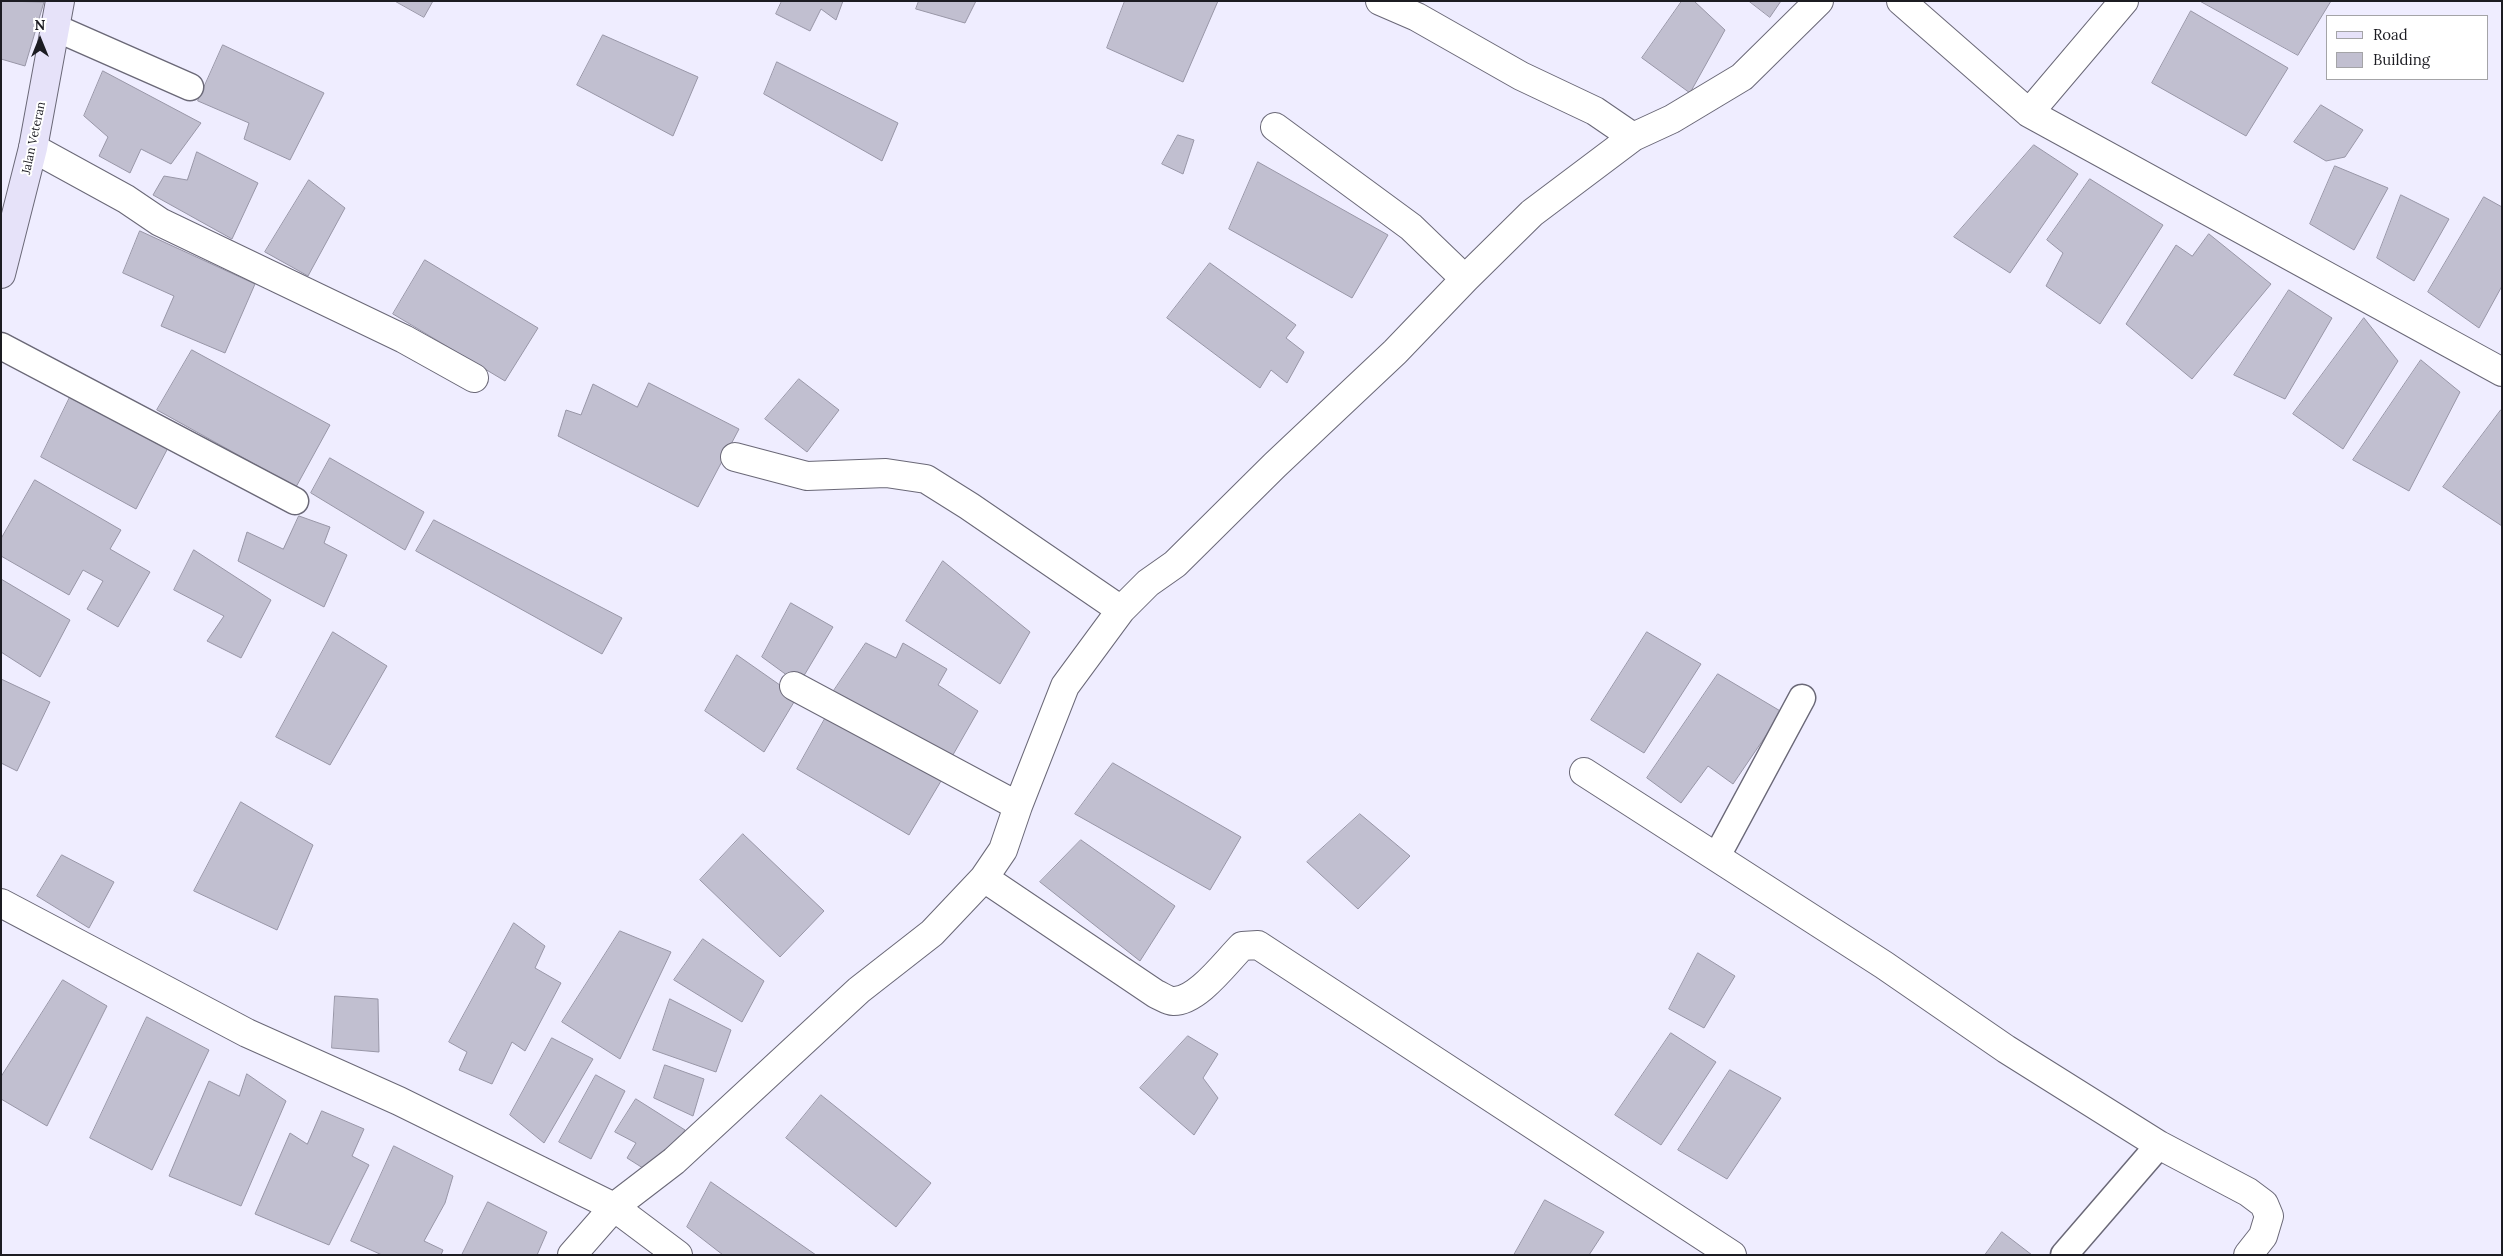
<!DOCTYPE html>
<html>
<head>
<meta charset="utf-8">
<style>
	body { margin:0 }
	#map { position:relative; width:2503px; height:1256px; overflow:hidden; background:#efedff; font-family:Lora,serif }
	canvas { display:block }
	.frame { position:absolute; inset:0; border:2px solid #1c1c22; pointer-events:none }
	.legend { position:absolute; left:2326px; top:15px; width:162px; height:65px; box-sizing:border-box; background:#fff; border:1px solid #a4a4a7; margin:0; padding:6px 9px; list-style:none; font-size:15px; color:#1c1c22 }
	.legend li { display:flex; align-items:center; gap:10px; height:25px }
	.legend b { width:25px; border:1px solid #a4a4a7 }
	.north { position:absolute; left:15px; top:15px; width:50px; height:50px; -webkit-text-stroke:4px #fff; paint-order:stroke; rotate:0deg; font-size:14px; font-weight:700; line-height:20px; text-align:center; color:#1c1c22 }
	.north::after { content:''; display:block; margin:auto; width:18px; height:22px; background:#1c1c22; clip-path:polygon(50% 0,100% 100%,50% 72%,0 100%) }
</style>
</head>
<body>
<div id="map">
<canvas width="2503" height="1256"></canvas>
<div class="frame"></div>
<ul class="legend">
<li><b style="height:6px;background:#e6e2f9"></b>Road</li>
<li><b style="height:14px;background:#c1bfd0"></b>Building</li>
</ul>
<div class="north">N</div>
</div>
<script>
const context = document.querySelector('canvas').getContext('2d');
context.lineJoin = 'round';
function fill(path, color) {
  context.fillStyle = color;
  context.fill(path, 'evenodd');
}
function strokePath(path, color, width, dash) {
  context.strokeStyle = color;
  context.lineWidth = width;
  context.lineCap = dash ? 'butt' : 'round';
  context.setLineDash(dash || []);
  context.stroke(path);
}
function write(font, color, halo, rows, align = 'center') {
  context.font = font + ' Lora,serif';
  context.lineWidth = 4;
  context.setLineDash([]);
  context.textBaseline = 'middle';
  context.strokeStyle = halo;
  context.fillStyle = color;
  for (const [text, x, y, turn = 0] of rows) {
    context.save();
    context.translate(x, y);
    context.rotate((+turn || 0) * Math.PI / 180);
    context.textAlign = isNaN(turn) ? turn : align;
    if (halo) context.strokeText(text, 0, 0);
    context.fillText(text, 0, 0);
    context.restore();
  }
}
const building = new Path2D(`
	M1 1 44 2 25 66 1 59Z
	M395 1H433L424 17Z
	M782 1H843L836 20 821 9 810 31 776 14Z
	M919 1H976L965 23 916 9Z
	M1125 1H1218L1183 82 1107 48Z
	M1682 1H1694L1725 30 1690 93 1642 58Z
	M1749 1H1781L1770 17Z
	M2200 1H2331L2298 55Z
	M2191 11 2288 68 2246 136 2152 83Z
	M603 35 698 77 673 136 577 85Z
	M223 45 324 93 290 160 244 139 249 123 198 101Z
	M777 62 898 123 882 161 764 94Z
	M103 71 201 123 171 164 141 149 130 173 99 156 108 137 84 116Z
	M2321 105 2363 130 2345 157 2326 161 2294 142Z
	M1178 135 1194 140 1183 174 1162 164Z
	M2034 145 2078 174 2010 273 1954 237Z
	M197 152 258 183 232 239 153 195 164 176 187 180Z
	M1258 162 1388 235 1352 298 1229 229Z
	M2335 166 2388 188 2354 250 2310 224Z
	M2090 179 2163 225 2100 324 2046 286 2063 253 2047 240Z
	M309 180 345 208 308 276 265 252Z
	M2401 195 2449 219 2414 281 2377 258Z
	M2484 197 2502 207V286L2479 328 2428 292Z
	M140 231 255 284 225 353 161 326 174 296 123 273Z
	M2209 234 2271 284 2192 379 2126 324 2176 245 2192 256Z
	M425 260 538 328 505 381 393 314Z
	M1210 263 1296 325 1286 338 1304 352 1287 383 1271 370 1260 388 1167 318Z
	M2289 290 2332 318 2285 399 2234 375Z
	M2364 318 2398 361 2343 449 2293 414Z
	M192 350 330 425 296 487 157 410Z
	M2421 360 2460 392 2409 491 2353 460Z
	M799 379 839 410 807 452 765 419Z
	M649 383 739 429 698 507 558 436 566 410 581 415 593 384 637 407Z
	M72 393 169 446 136 509 41 457Z
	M2501 410H2502V526L2443 487Z
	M330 458 424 512 405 550 311 493Z
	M35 480 121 530 110 549 150 572 118 627 87 609 103 581 83 570 69 595 1 556V539Z
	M299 516 330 527 324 543 347 555 324 607 238 561 247 532 283 549Z
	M434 520 622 618 602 654 416 551Z
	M194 550 271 600 241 658 207 641 224 616 174 590Z
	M943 561 1030 632 1000 684 906 621Z
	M1 579 70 620 40 677 1 652Z
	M791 603 833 627 799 684 762 657Z
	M333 632 387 666 330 765 276 737Z
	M1647 632 1701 664 1644 753 1591 720Z
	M866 643 896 658 903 643 947 669 938 685 978 711 950 760 833 692Z
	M737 655 797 697 764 752 705 711Z
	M1718 674 1782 712 1733 784 1708 766 1681 803 1647 778Z
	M1 679 50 702 17 771 1 763Z
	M826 717 941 781 909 835 797 769Z
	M1113 763 1241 837 1210 890 1075 814Z
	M241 802 313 845 277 930 194 891Z
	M1360 814 1410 856 1358 909 1307 862Z
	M743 834 824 911 780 957 700 880Z
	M1081 840 1175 906 1140 961 1040 882Z
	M62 855 114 882 89 928 37 896Z
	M514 923 545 946 535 968 561 983 525 1051 512 1042 492 1084 459 1070 467 1052 449 1042Z
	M620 931 671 952 620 1059 562 1022Z
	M703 939 764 981 742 1022 674 980Z
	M1698 953 1735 976 1704 1028 1669 1009Z
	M63 980 107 1006 47 1126 1 1099V1077Z
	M335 996 378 999 379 1052 332 1048Z
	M670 999 731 1030 716 1072 653 1050Z
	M147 1017 209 1050 152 1170 90 1138Z
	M1671 1033 1716 1062 1661 1145 1615 1115Z
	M1188 1036 1218 1054 1203 1078 1218 1098 1194 1135 1140 1088Z
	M552 1038 593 1059 544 1143 510 1115Z
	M665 1065 704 1079 693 1116 654 1098Z
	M1730 1070 1781 1098 1727 1179 1678 1150Z
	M247 1074 286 1101 241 1206 169 1176 209 1081 239 1096Z
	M596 1075 625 1091 591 1159 559 1142Z
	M821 1095 931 1183 896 1227 786 1138Z
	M636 1099 685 1130 654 1175 627 1158 636 1143 615 1132Z
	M322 1111 364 1129 352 1156 369 1165 329 1245 255 1214 290 1133 307 1144Z
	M394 1146 453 1176 445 1203 424 1241 443 1250 441 1255H382L351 1241Z
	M711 1182 816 1255H723L687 1227Z
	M1545 1200 1604 1232 1589 1255H1514Z
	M488 1202 547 1232 537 1255H462Z
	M2002 1232 2032 1255H1985Z`);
const lane = new Path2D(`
	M56 28 190 87
	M1 346 295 501
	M1717 856 1802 698
	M2064 1255 2159 1145`);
const street = new Path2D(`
	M1380 1 1417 17 1521 76 1595 111 1633 137
	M1901 1 2029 113
	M2124 1 2029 113 2502 372
	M1275 127 1411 227 1465 279
	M33 148 126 199 160 222 404 339 474 378
	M735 457 807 476 886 473 926 479 969 506 1121 610
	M794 686 1018 806
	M1584 772 1884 965 2006 1049 2159 1145 2248 1192 2264 1204 2269 1216 2263 1236 2248 1255
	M984 878 1156 994C1161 996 1168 1001 1173 1001 1197 1002 1226 962 1242 946L1258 945 1732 1255
	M1 903 247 1033 399 1101 614 1207 572 1255
	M678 1255 614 1207 674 1161 859 990 932 933 984 878 1003 850 1018 806 1065 686 1121 610 1148 583 1175 564 1275 465 1395 352 1465 279 1532 213 1633 137 1672 119 1742 77 1819 1`);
const secondary = new Path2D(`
	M1 274 33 148 60 1`);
const streetNames = [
	["Jalan Veteran",34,138,-78]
];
fill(building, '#c1bfd0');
strokePath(building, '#9896a7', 1);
strokePath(lane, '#6a6877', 29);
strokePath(street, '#6a6877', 30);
strokePath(secondary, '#6a6877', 30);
strokePath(lane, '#fff', 26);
strokePath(street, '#fff', 28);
strokePath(secondary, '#e6e2f9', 28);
write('12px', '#1c1c22', '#fff', streetNames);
</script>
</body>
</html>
